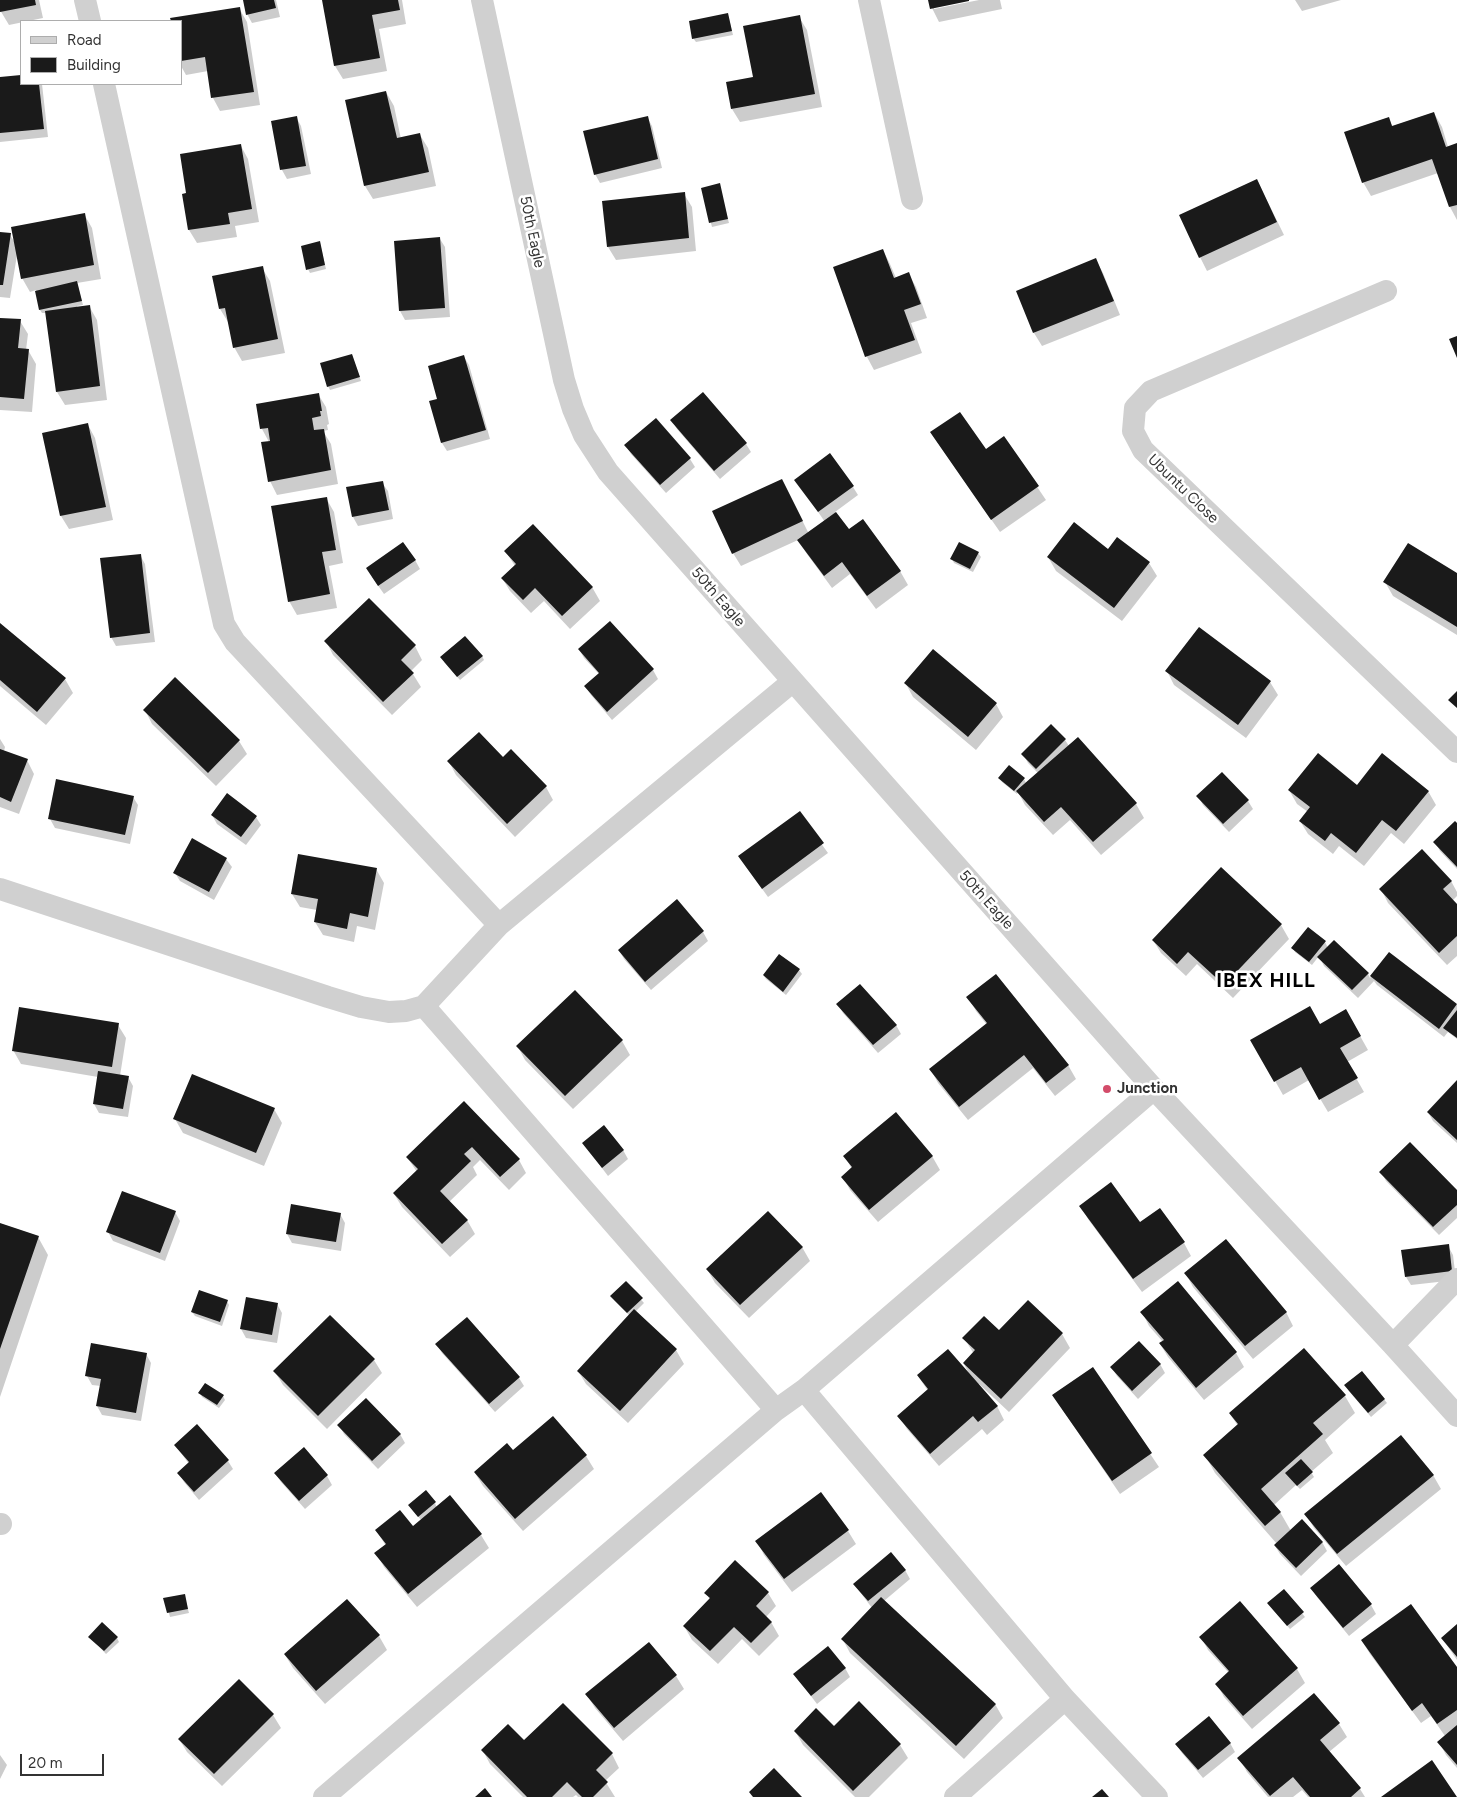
<!DOCTYPE html>
<html>
<head>
<meta charset="utf-8">
<style>
	body { margin:0 }
	#map { position:relative; width:1457px; height:1797px; overflow:hidden; background:#fff; font-family:Figtree,sans-serif }
	canvas { display:block }
	.legend { position:absolute; left:20px; top:20px; width:162px; height:65px; box-sizing:border-box; background:#fff; border:1px solid #adadad; margin:0; padding:6px 9px; list-style:none; font-size:15px; color:#333 }
	.legend li { display:flex; align-items:center; gap:10px; height:25px }
	.legend b { width:25px; border:1px solid #adadad }
	.scale { position:absolute; left:20px; top:1754px; width:84px; height:22px; box-sizing:border-box; border:2px solid #333; border-top:0; padding-left:6px; font-size:15px; line-height:18px; white-space:nowrap; color:#333; -webkit-text-stroke:4px #fff; paint-order:stroke }
</style>
</head>
<body>
<div id="map">
<canvas width="1457" height="1797"></canvas>
<ul class="legend">
<li><b style="height:6px;background:#d0d0d0"></b>Road</li>
<li><b style="height:14px;background:#1a1a1a"></b>Building</li>
</ul>
<div class="scale">20 m</div>
</div>
<script>
const context = document.querySelector('canvas').getContext('2d');
context.lineJoin = 'round';
function fill(path, color) {
  context.fillStyle = color;
  context.fill(path, 'evenodd');
}
function strokePath(path, color, width, dash) {
  context.strokeStyle = color;
  context.lineWidth = width;
  context.lineCap = dash ? 'butt' : 'round';
  context.setLineDash(dash || []);
  context.stroke(path);
}
function write(font, color, halo, rows, align = 'center') {
  context.font = font + ' Figtree,sans-serif';
  context.lineWidth = 5;
  context.setLineDash([]);
  context.textBaseline = 'middle';
  context.strokeStyle = halo;
  context.fillStyle = color;
  for (const [text, x, y, turn = 0] of rows) {
    context.save();
    context.translate(x, y);
    context.rotate((+turn || 0) * Math.PI / 180);
    context.textAlign = isNaN(turn) ? turn : align;
    if (halo) context.strokeText(text, 0, 0);
    context.fillText(text, 0, 0);
    context.restore();
  }
}
const shadow = new Path2D(`
	M0 0H39L43 18 9 25 0 10Z
	M244 0H276L280 17 252 23 247 14Z
	M323 0H402L406 24 379 29 387 71 343 79 335 66Z
	M930 0H967L934 7V9L979 0H1000L1002 9 939 22 932 8Z
	M1295 0H1341L1302 11Z
	M239 8 247 22 260 105 220 111 213 98 208 71 186 75 181 66V21H172V19Z
	M728 15 733 35 696 42 693 38Z
	M799 17 807 30 822 107 740 122 732 109Z
	M21 76V84H42L48 137 0 142V78Z
	M386 92 394 106 401 139 420 135 428 148 436 186 373 199 365 186 346 101Z
	M1434 113 1442 127 1448 147 1457 144V220L1450 207 1438 173 1371 196 1363 182 1388 118 1393 127Z
	M296 117 301 126 311 174 287 179 282 170 272 122Z
	M647 117 652 126 662 168 600 183 595 174Z
	M241 146 248 159 259 222 235 226 237 237 197 243 189 230 184 195Z
	M1257 180 1284 235 1207 271 1200 257Z
	M719 185 729 223 712 227 702 189Z
	M684 194 692 207 696 251 616 260 608 247Z
	M84 214 92 228 101 279 77 283 83 305 77 306 78 308 89 306 97 320 107 400 65 405 57 392 47 313H42L40 310 36 290 30 292 22 278 17 255 10 298 0 297V233L10 235 14 241Z
	M440 239 445 247 450 317 405 320 400 311Z
	M320 243 326 269 310 273 308 269Z
	M883 250 890 264 896 278 908 273 916 287 927 318 911 323 922 353 874 370 867 357 834 268Z
	M1096 260 1103 273 1120 315 1042 346 1034 333Z
	M262 268 270 281 285 353 242 361 234 347 229 322H228L220 309Z
	M0 319 20 321 28 334 26 350H28L36 364 32 412 0 410Z
	M352 355 361 381 330 390 328 386Z
	M464 357 469 365 490 439 447 451 442 443 439 400Z
	M318 394 326 407 329 424 327 425 328 430 323 431 331 444 338 484 277 495 270 481 269 442 262 429Z
	M672 420 746 444 751 452 720 479 677 429Z
	M88 425 95 438 113 520 69 529 61 516 44 434Z
	M931 433 986 450 1004 438 1046 500 1000 532Z
	M626 445 690 459 695 467 666 493 631 454Z
	M782 480 809 534 825 522 796 480 853 487 858 495 835 512 849 531 900 571 908 585 876 609 850 574 832 588 807 554 798 540 741 566 733 553Z
	M382 483 388 491 393 519 358 526 353 517Z
	M326 498 334 512 343 563 329 566 337 608 297 615 289 601Z
	M960 544 978 553 981 557 973 572 954 563 952 559Z
	M1109 551 1149 563 1157 576 1122 621 1056 571 1048 557Z
	M506 552 592 587 600 601 570 629 544 601 531 613 510 591 502 578 515 566Z
	M140 555 145 564 155 642 116 646 111 637Z
	M415 560 420 569 384 594 372 577Z
	M1457 575V635L1393 596 1385 582Z
	M0 624 65 679 73 693 46 725 0 686Z
	M326 641 415 646 422 660 411 671 421 687 392 715 333 655Z
	M579 649 653 670 658 679 612 720 591 695 586 687 599 674 584 658Z
	M482 656 484 660 460 680 444 662Z
	M1167 671 1270 682 1278 695 1246 738 1174 685Z
	M906 684 996 704 1003 717 976 750 913 697Z
	M145 710 239 741 247 754 216 786 152 724Z
	M1051 726 1065 740 1069 746 1077 738 1136 804 1144 818 1101 855 1070 820 1053 835 1025 805 1018 792 1017 794 1002 782 999 778 1024 779 1026 783 1038 773 1028 763 1023 754Z
	M0 739 5 747 4 751 27 760 34 774 19 814 0 807Z
	M503 758 546 787 553 800 515 837 456 775 449 762Z
	M1357 787 1428 791 1436 805 1404 844 1391 833 1364 866 1339 846 1333 854 1308 834 1300 821 1308 812 1297 804 1289 790Z
	M1198 796 1248 801 1253 809 1229 832 1203 805Z
	M133 797 138 805 130 844 55 828 50 819Z
	M799 813 828 853 768 897 745 865Z
	M212 815 256 817 261 825 246 845 217 824Z
	M1457 825V869L1440 851 1435 842Z
	M226 859 232 867 214 900 180 881 175 873Z
	M376 869 384 883 375 930 357 926 354 942 323 935 315 922 317 910 300 907 292 894Z
	M1451 881 1457 892V896L1452 901 1457 906V956L1447 965 1388 903 1381 889Z
	M677 901 703 932 708 941 651 990 624 959 619 950Z
	M1281 925 1289 939 1233 998 1197 964 1186 976 1161 953 1153 940Z
	M1325 942 1328 948 1368 974 1370 978 1390 954 1457 1005V1039L1448 1032 1444 1037 1377 985 1374 981 1358 998 1324 966 1319 956 1312 965 1295 952 1293 948Z
	M780 955 799 970 802 974 786 995 766 979 764 976Z
	M575 992 622 1041 630 1055 573 1109 525 1060 518 1047Z
	M968 997 1068 1065 1076 1079 1055 1096 1033 1068 968 1120 938 1083 931 1070 987 1025 976 1011Z
	M838 1004 896 1025 901 1034 878 1053 843 1013Z
	M1346 1011 1368 1050 1347 1062 1364 1092 1328 1112 1309 1080 1283 1095 1252 1040 1320 1026Z
	M118 1025 126 1038 120 1076 128 1077 133 1086 128 1117 99 1113 94 1104 98 1077 21 1064 13 1050Z
	M1457 1082V1143L1433 1121 1428 1112Z
	M464 1103 519 1160 526 1173 509 1190 480 1160 473 1167 477 1175 449 1202 467 1220 475 1234 450 1257 402 1207 394 1194 417 1172 407 1157Z
	M274 1109 282 1123 264 1166 183 1133 175 1119Z
	M583 1143 623 1150 628 1159 608 1176Z
	M932 1156 940 1170 878 1222 850 1190 843 1177 852 1169 845 1157Z
	M1381 1172 1457 1192V1218L1439 1235 1386 1181Z
	M1081 1206 1140 1224 1184 1243 1191 1256 1142 1292 1088 1219Z
	M175 1212 180 1221 165 1261 113 1241 108 1232Z
	M340 1214 345 1223 341 1251 292 1243 287 1234Z
	M0 1224 38 1237 48 1255 0 1397Z
	M1448 1246 1453 1255 1456 1280 1411 1285 1406 1277Z
	M802 1247 810 1261 749 1318 715 1283 707 1269Z
	M1186 1274 1286 1312 1293 1326 1253 1359 1193 1287Z
	M626 1283 644 1303 635 1312 676 1350 684 1364 628 1423 586 1384 578 1371 630 1316 614 1300Z
	M1177 1283 1236 1353 1244 1367 1204 1400 1168 1357 1160 1344 1163 1342 1149 1326 1142 1312Z
	M227 1301 229 1305 222 1326 195 1316 192 1312Z
	M1028 1302 1062 1334 1070 1348 1009 1412 979 1384 978 1385 997 1406 1004 1420 987 1435 982 1429 939 1466 907 1429 899 1416 928 1391 918 1376H970L964 1364 974 1354 964 1338 999 1332Z
	M277 1304 282 1313 277 1343 246 1338 241 1329Z
	M437 1344 519 1378 524 1386 495 1412 442 1353Z
	M146 1354 151 1363 141 1421 102 1415 97 1406 101 1386 92 1385 87 1376Z
	M374 1360 382 1373 327 1429 283 1385 275 1372Z
	M1160 1364 1165 1373 1138 1399 1117 1376 1112 1368Z
	M1093 1369 1159 1467 1120 1494 1062 1409Z
	M1362 1372 1387 1403 1371 1417 1348 1390Z
	M200 1393 223 1396 225 1400 219 1408 202 1397Z
	M1345 1396 1355 1413 1325 1440 1333 1453 1311 1472 1314 1477 1300 1489 1296 1485 1274 1505 1280 1512 1291 1531 1322 1542 1327 1551 1301 1576 1280 1554 1275 1546 1277 1544 1215 1473 1205 1455 1238 1426 1230 1414Z
	M552 1417 586 1456 594 1469 523 1531 483 1486 475 1473 513 1452Z
	M339 1425 400 1434 405 1443 378 1469 344 1434Z
	M175 1445 228 1461 233 1469 199 1500 184 1482 179 1473 189 1464Z
	M304 1449 327 1476 332 1485 305 1509 281 1482 276 1474Z
	M1433 1475 1441 1489 1346 1566 1314 1528 1306 1514Z
	M435 1503 437 1508 481 1535 489 1548 417 1607 384 1567 376 1553 386 1546 376 1530 412 1528 421 1520 412 1509Z
	M848 1531 856 1544 792 1592 764 1555 757 1541Z
	M1339 1566 1371 1605 1376 1614 1349 1636 1317 1597 1312 1589Z
	M905 1570 910 1579 884 1601 995 1704 1003 1718 964 1759 850 1653 843 1640 872 1608 854 1584Z
	M1284 1591 1305 1617 1290 1629 1271 1607Z
	M706 1593H768L776 1606 766 1617 771 1622 779 1636 759 1656 742 1639 718 1664 692 1640 684 1626 710 1600Z
	M184 1595 189 1613 170 1617 165 1599Z
	M347 1600 379 1636 387 1650 325 1704 293 1668 285 1655Z
	M1240 1603 1297 1669 1305 1683 1252 1729 1224 1697 1217 1684 1229 1673 1208 1650 1201 1637Z
	M1457 1626V1660L1442 1638Z
	M90 1637 117 1638 119 1642 106 1654Z
	M1362 1641 1457 1669V1768L1446 1755 1439 1742 1445 1736 1431 1716 1421 1723 1370 1654Z
	M648 1643 676 1676 684 1689 623 1741 595 1708 587 1695Z
	M845 1668 850 1677 817 1704 795 1675Z
	M239 1680 273 1715 281 1728 222 1786 187 1752 179 1739Z
	M1339 1724 1347 1737 1329 1752 1360 1789 1365 1797H1308L1302 1790 1293 1797H1268L1247 1772 1239 1758Z
	M834 1728 900 1745 908 1758 869 1797H855L803 1745 795 1731Z
	M524 1742 612 1754 619 1768 605 1781 615 1797H578L576 1795 573 1797H523L490 1764 483 1751Z
	M1230 1743 1235 1752 1203 1778 1182 1753 1176 1744Z
	M0 1755 7 1765 0 1779Z`);
const building = new Path2D(`
	M0 0H35L36 5 0 12Z
	M243 0H274L276 8 246 15Z
	M322 0H398L400 10 372 15 380 58 334 66Z
	M928 0H969V1L930 9Z
	M240 7 254 92 211 98 205 57 181 61V21H171L170 18Z
	M728 13 732 31 692 39 689 21Z
	M800 15 815 94 731 109 726 82 753 77 743 26Z
	M21 75V84H39L44 129 0 133V77Z
	M386 91 397 138 420 133 429 172 364 186 345 100Z
	M1434 112 1446 147 1457 143V205L1449 207 1432 159 1362 183 1344 132 1389 117 1392 126Z
	M297 116 306 166 280 170 271 121Z
	M648 116 658 159 594 175 583 131Z
	M241 144 252 209 228 213 230 224 188 230 182 194 186 193 180 154Z
	M1257 179 1277 222 1199 258 1179 215Z
	M720 183 728 219 709 223 701 188Z
	M685 192 689 238 607 247 602 201Z
	M85 213 94 265 21 279 11 227Z
	M0 232 11 233 3 285H0Z
	M440 237 445 308 399 311 394 241Z
	M320 241 325 265 306 270 301 246Z
	M883 249 894 278 909 272 921 304 904 310 915 340 865 357 833 267Z
	M1096 258 1114 301 1033 333 1016 291Z
	M263 266 278 339 233 348 225 308 219 309 212 276Z
	M77 281 82 301 39 310 35 291Z
	M90 305 100 386 56 392 45 311Z
	M0 318 21 319 18 348 29 349 24 399 0 397Z
	M1457 336V358L1449 339Z
	M352 354 360 377 327 387 320 363Z
	M464 355 486 430 441 443 429 401 437 399 428 366Z
	M703 392 747 443 714 471 670 420Z
	M319 393 322 411H320L321 416 312 418 314 430 324 429 331 470 268 482 261 442 270 441 268 428 260 429 256 404Z
	M960 412 986 449 1004 436 1039 486 991 520 930 432Z
	M656 418 691 458 660 485 624 445Z
	M88 423 106 507 60 516 42 433Z
	M830 453 854 486 818 512 794 480Z
	M782 479 803 521 732 554 712 511Z
	M383 481 389 510 352 517 346 487Z
	M327 497 336 550 322 552 330 594 288 602 271 506Z
	M836 512 849 529 863 519 901 571 867 596 842 562 824 576 797 540Z
	M1074 522 1108 549 1117 537 1150 562 1114 608 1047 557Z
	M533 524 593 587 562 616 535 588 523 600 501 578 516 564 504 551Z
	M403 542 416 560 378 586 366 568Z
	M959 542 979 552 970 569 950 559Z
	M1408 543 1457 573V627L1383 582Z
	M141 554 150 633 110 638 100 558Z
	M369 598 416 645 401 660 414 673 383 702 324 641Z
	M610 621 654 669 607 712 584 686 599 673 578 649Z
	M0 623 66 678 37 712 0 680Z
	M1199 627 1271 681 1238 725 1165 671Z
	M465 636 483 656 457 677 440 657Z
	M933 649 997 703 968 737 904 683Z
	M175 677 240 740 208 773 143 710Z
	M1457 691V708L1448 700Z
	M1051 724 1066 739 1036 769 1021 754Z
	M479 732 503 757 511 749 547 786 507 824 447 761Z
	M1078 737 1137 803 1093 842 1061 807 1044 822 1016 791Z
	M0 749 28 759 11 802 0 797Z
	M1318 753 1357 785 1382 753 1429 791 1396 831 1382 820 1356 853 1331 833 1325 841 1299 821 1310 807 1288 790Z
	M1009 765 1025 778 1014 791 998 778Z
	M1222 772 1249 800 1223 824 1196 796Z
	M56 779 134 796 125 835 48 819Z
	M227 793 257 816 241 837 211 815Z
	M800 811 824 843 762 889 738 856Z
	M1455 821 1457 823V867L1433 842Z
	M192 838 227 858 209 892 173 873Z
	M1422 849 1452 881 1443 889 1457 904V936L1439 953 1379 889Z
	M298 854 377 868 368 917 350 913 347 929 314 922 318 899 291 894Z
	M1221 867 1282 924 1224 985 1188 952 1177 964 1152 940Z
	M677 899 704 931 645 982 618 950Z
	M1308 927 1326 941 1309 962 1291 948Z
	M1334 940 1369 973 1352 990 1317 957Z
	M1389 952 1457 1004 1439 1029 1370 976Z
	M779 954 800 969 783 992 763 975Z
	M996 974 1069 1065 1046 1083 1024 1055 959 1107 929 1069 987 1023 966 997Z
	M860 984 897 1025 873 1045 836 1004Z
	M575 990 623 1040 565 1096 516 1046Z
	M1310 1006 1320 1024 1346 1009 1361 1036 1340 1048 1358 1078 1319 1100 1301 1067 1274 1082 1250 1040Z
	M19 1007 119 1023 112 1067 12 1051Z
	M1457 1010V1038L1443 1028Z
	M98 1071 129 1076 123 1109 93 1104Z
	M192 1074 275 1108 256 1153 173 1119Z
	M1457 1080V1140L1427 1112Z
	M464 1101 520 1159 500 1177 472 1147 464 1154 471 1161 440 1191 468 1220 442 1244 393 1193 418 1169 406 1157Z
	M896 1112 933 1156 869 1210 841 1177 852 1167 843 1156Z
	M604 1125 624 1150 602 1168 582 1143Z
	M1410 1142 1457 1190V1205L1433 1227 1379 1172Z
	M1111 1182 1140 1222 1160 1208 1185 1242 1133 1279 1079 1206Z
	M122 1191 176 1211 160 1253 106 1232Z
	M291 1204 341 1213 336 1242 286 1234Z
	M768 1211 803 1247 740 1305 706 1269Z
	M0 1223 39 1236 0 1349Z
	M1226 1239 1287 1312 1245 1346 1184 1273Z
	M1449 1244 1452 1271 1405 1277 1401 1250Z
	M626 1281 643 1298 627 1313 610 1296Z
	M1178 1281 1237 1352 1196 1388 1159 1343 1164 1340 1140 1312Z
	M199 1290 228 1300 220 1322 191 1312Z
	M246 1297 278 1303 272 1335 240 1329Z
	M1028 1300 1063 1333 1001 1399 963 1363 975 1350 962 1338 984 1316 999 1330Z
	M634 1309 677 1349 620 1411 577 1371Z
	M330 1315 375 1359 318 1416 273 1371Z
	M467 1317 520 1377 489 1404 435 1344Z
	M1139 1341 1161 1364 1132 1391 1110 1367Z
	M91 1343 147 1353 136 1413 96 1406 101 1379 85 1376Z
	M1304 1348 1346 1395 1313 1423 1323 1434 1261 1489 1281 1512 1265 1526 1203 1455 1238 1424 1229 1413Z
	M948 1349 998 1406 978 1422 973 1416 930 1454 897 1416 928 1389 917 1375Z
	M1093 1367 1152 1453 1112 1481 1052 1395Z
	M1362 1371 1385 1399 1368 1413 1344 1385Z
	M205 1383 224 1395 217 1405 198 1393Z
	M366 1398 401 1434 372 1461 337 1425Z
	M553 1416 587 1455 515 1519 474 1472 507 1443 513 1450Z
	M197 1424 229 1460 194 1492 177 1473 189 1462 174 1445Z
	M1401 1435 1434 1475 1337 1554 1304 1514Z
	M304 1447 328 1475 299 1501 274 1473Z
	M1301 1459 1313 1472 1297 1486 1285 1473Z
	M426 1490 436 1502 418 1517 408 1505Z
	M821 1492 849 1530 784 1579 755 1541Z
	M450 1495 482 1534 408 1594 374 1553 386 1544 375 1530 400 1510 413 1526Z
	M1302 1519 1323 1542 1296 1568 1274 1545Z
	M891 1552 906 1570 868 1601 853 1584Z
	M735 1560 769 1592 756 1606 772 1622 751 1643 734 1627 710 1651 683 1626 710 1598 704 1593Z
	M1339 1564 1372 1604 1343 1628 1310 1588Z
	M1284 1589 1304 1612 1287 1626 1267 1603Z
	M185 1594 188 1609 167 1613 163 1598Z
	M881 1597 996 1704 956 1746 841 1639Z
	M347 1599 380 1635 316 1691 284 1654Z
	M1240 1601 1298 1668 1243 1716 1215 1684 1229 1671 1199 1637Z
	M1411 1604 1457 1667V1710L1437 1724 1422 1703 1412 1711 1361 1640Z
	M102 1622 118 1637 104 1651 88 1637Z
	M1457 1624V1657L1441 1638Z
	M649 1642 677 1675 614 1728 585 1694Z
	M828 1646 846 1668 811 1696 793 1674Z
	M239 1679 274 1714 214 1774 178 1739Z
	M1314 1693 1340 1723 1320 1740 1361 1788 1351 1797H1310L1293 1777 1270 1796 1237 1758Z
	M859 1701 901 1744 853 1791 794 1731 816 1708 834 1726Z
	M563 1703 613 1753 596 1770 608 1782 593 1797H582L567 1782 552 1797H527L481 1750 508 1724 524 1740Z
	M1209 1716 1231 1743 1198 1770 1175 1744Z
	M1457 1725V1765L1437 1742Z
	M1432 1760 1457 1797H1381Z
	M774 1768 802 1797H753L749 1792Z
	M485 1788 492 1797H475Z
	M1102 1789 1109 1797H1092Z`);
const street = new Path2D(`
	M85 0 90 21
	M482 0 564 380 573 409 584 435 608 472 1154 1089 1393 1345 1457 1416
	M869 0 912 199
	M104 84 224 624 235 642 499 925
	M1386 291 1151 391 1135 408 1133 431 1143 450 1457 752
	M0 889 328 997 361 1007 389 1012 406 1011 424 1006 499 925 792 682
	M424 1006 776 1410
	M1393 1345 1457 1279
	M804 1390 1065 1699 1157 1797
	M0 1524H1
	M324 1797 776 1410 804 1390 1154 1089
	M955 1797 1065 1699`);
const markers = [
	[1107,1089,5,"#d34c6a"]
];
const streetNames = [
	["50th Eagle",532,232,78],
	["Ubuntu Close",1183,489,44],
	["50th Eagle",718,597,49],
	["50th Eagle",986,900,48]
];
const poiNames = [
	["Junction",1117,1089]
];
const districtNames = [
	["IBEX HILL",1266,981]
];
fill(shadow, '#0003');
fill(building, '#1a1a1a');
strokePath(street, '#d0d0d0', 22);
for (const [x, y, r, color] of markers) {
  const dot = new Path2D();
  dot.arc(x, y, r, 0, 2 * Math.PI);
  context.fillStyle = color;
  context.fill(dot);
  strokePath(dot, '#fff', 2);
}
write('15px', '#333', '#fff', streetNames);
write('bold 15px', '#333', '#fff', poiNames, 'left');
context.letterSpacing = '1px';
write('bold 20px', '#000', '#fff', districtNames);
context.letterSpacing = '0px';
</script>
</body>
</html>
